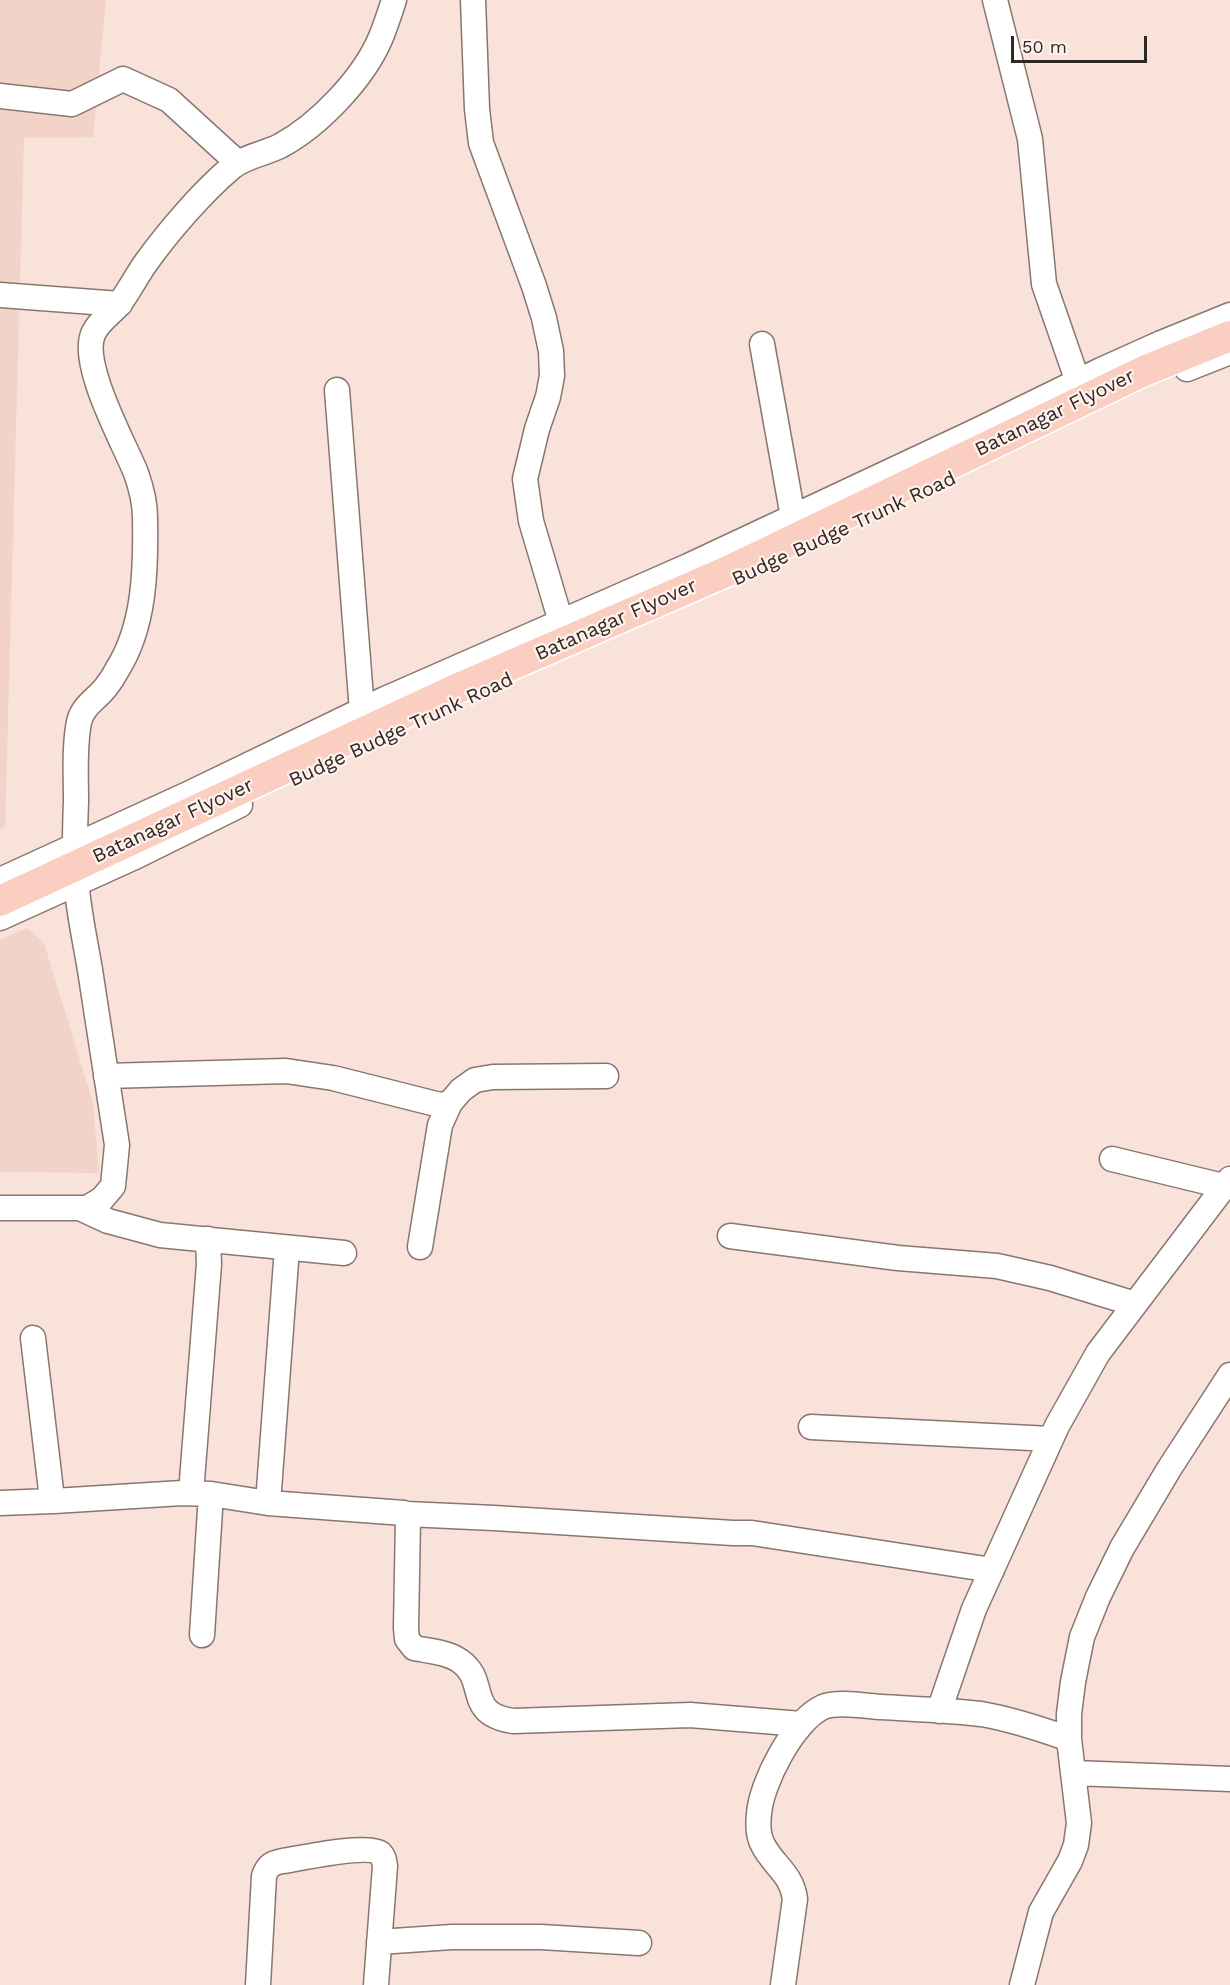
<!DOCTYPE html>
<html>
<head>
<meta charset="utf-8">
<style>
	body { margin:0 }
	#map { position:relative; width:1230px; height:1985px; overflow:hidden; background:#f8e2d9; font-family:"Work Sans",sans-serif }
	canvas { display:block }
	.scale { position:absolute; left:1011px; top:36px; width:136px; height:27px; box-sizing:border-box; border:3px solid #2f2724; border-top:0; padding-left:8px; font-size:18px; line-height:21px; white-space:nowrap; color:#2f2724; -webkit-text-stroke:4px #fff1ec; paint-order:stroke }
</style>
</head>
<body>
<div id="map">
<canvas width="1230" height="1985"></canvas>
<div class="scale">50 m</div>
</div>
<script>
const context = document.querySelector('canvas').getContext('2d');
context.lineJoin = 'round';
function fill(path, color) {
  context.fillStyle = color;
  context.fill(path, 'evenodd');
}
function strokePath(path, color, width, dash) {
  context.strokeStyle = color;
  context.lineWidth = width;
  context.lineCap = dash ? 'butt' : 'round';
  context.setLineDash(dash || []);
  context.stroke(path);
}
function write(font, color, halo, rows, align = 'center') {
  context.font = font + ' "Work Sans",sans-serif';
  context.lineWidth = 4.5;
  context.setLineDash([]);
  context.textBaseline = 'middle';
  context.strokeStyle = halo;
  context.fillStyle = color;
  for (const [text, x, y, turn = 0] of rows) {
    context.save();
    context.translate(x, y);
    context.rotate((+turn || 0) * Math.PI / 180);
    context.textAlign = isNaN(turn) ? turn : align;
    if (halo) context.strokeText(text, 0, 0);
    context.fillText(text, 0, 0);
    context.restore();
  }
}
const built = new Path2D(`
	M0 0H106L93 137 24 138 5 827 0 829Z
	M27 928 44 943 93 1103 99 1173 0 1172V940Z`);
const minor = new Path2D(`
	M473 0 477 109 481 143 534 286 544 318 551 351 552 376 548 397 537 429 525 479 531 521 561 622
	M995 0 1030 139 1044 284 1078 382
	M0 96 72 104 123 79 169 100 238 163
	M0 295 120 304
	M762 344 793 517
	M1187 369 1230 352
	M337 390 362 711
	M0 880 188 794 385 699 688 566 978 430 1101 370 1161 343 1230 315
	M0 918 137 856 240 805
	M106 1076 286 1071 333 1078 440 1105 450 1103 461 1090 475 1080 493 1077 606 1076
	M1112 1159 1223 1186
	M0 1208H87L102 1199 113 1186 117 1145C108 1086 99 1028 90 970 85 940 78 909 76 879 74 853 75 827 76 801 76 775 74 748 79 722 83 705 96 700 106 687 110 682 114 676 117 670 145 626 146 569 145 518 145 503 141 487 136 473 124 443 78 361 94 332 100 320 112 313 120 303 129 291 136 277 145 264 167 233 203 191 232 167 246 156 264 154 280 146 319 125 364 78 381 37 386 25 390 12 394 0
	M80 1208 108 1221 160 1235 344 1253
	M730 1236 898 1258 997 1266 1050 1278 1135 1304
	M420 1247 440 1125 450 1103
	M33 1338 52 1499 54 1501 182 1493 211 1494 268 1503 404 1513 407 1514 408 1519 406 1628 407 1639 414 1648C429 1651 447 1652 460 1661 489 1681 464 1714 513 1721L690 1715 801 1724
	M811 1427 1051 1439
	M191 1493 209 1264 208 1239
	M0 1503 52 1501
	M268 1503 287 1248
	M407 1514 494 1518 733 1533H752L992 1570
	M202 1635 211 1494
	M939 1711 974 1609 1057 1426 1098 1353 1230 1179
	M1074 1773 1230 1779
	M379 1942 452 1937H541L639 1943
	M258 1985 264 1876C268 1865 272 1863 283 1861 301 1858 366 1844 380 1853 384 1857 384 1860 385 1866L376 1985
	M783 1985 795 1899C792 1874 773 1865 763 1845 758 1836 758 1823 759 1814 761 1783 794 1720 823 1707 837 1701 866 1706 881 1707 914 1709 949 1710 981 1714 1011 1719 1041 1729 1069 1739
	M1022 1985 1041 1912 1070 1861 1076 1845 1079 1823 1069 1739V1714L1073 1682 1082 1637 1098 1597 1122 1548 1169 1469 1230 1375`);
const majorBridge = new Path2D(`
	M0 901 454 690 728 571 1144 371 1230 336`);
const streetNames = [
	["Batanagar Flyover",1055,413,-26],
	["Budge Budge Trunk Road",844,529,-25],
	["Batanagar Flyover",616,620,-24],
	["Budge Budge Trunk Road",401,730,-25],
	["Batanagar Flyover",173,821,-25]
];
fill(built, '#f1d3c7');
strokePath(minor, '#89766e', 27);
strokePath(minor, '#fff', 24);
strokePath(majorBridge, '#fff', 33, []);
strokePath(majorBridge, '#fbcec2', 30);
write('20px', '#2f2724', '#fff1ec', streetNames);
</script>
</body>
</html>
